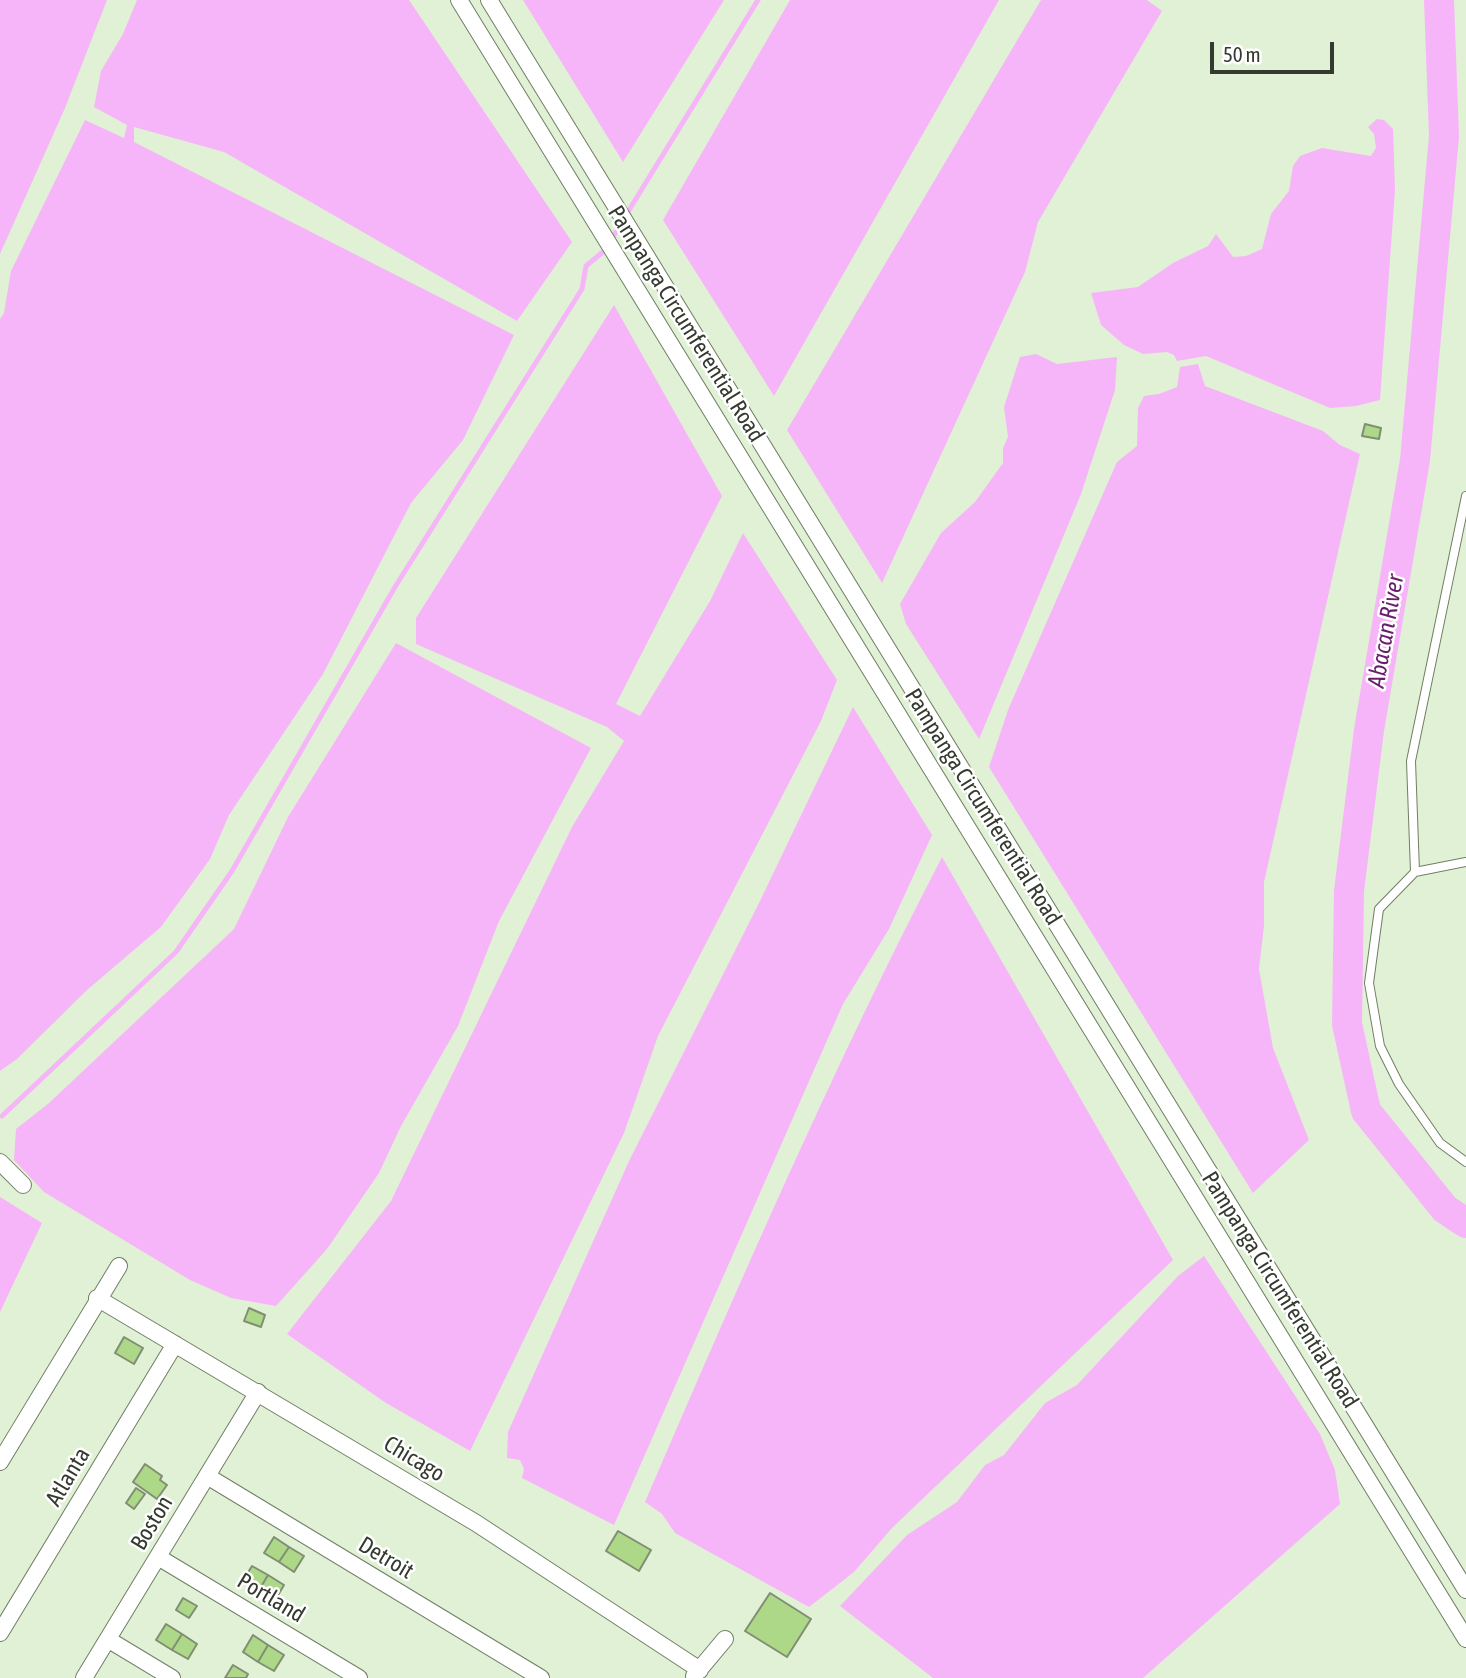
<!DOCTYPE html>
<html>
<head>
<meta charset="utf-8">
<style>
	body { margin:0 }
	#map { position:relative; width:1466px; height:1678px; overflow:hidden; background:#e1f1d5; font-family:"Asap Condensed",sans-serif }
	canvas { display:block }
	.scale { position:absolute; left:1210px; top:42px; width:124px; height:32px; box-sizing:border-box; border:4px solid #343a2f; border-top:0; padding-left:9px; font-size:21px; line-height:24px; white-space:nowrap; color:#343a2f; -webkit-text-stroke:5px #fff; paint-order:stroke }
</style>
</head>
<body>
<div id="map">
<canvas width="1466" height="1678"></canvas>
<div class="scale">50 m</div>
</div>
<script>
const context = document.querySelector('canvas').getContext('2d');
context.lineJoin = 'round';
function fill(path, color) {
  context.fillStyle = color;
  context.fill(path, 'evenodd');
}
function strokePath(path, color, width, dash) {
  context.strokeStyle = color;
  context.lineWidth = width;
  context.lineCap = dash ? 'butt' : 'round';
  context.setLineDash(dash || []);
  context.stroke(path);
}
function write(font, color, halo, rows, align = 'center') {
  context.font = font + ' "Asap Condensed",sans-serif';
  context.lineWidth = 5;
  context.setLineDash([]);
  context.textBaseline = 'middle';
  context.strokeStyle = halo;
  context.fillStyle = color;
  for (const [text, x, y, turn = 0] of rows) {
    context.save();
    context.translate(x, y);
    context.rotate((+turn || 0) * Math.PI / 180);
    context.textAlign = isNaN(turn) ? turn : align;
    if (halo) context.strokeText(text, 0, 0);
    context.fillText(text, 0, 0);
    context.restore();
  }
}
const water = new Path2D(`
	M0 0H107L65 108 0 254Z
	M137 0H409L572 242 517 321 224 152 134 127V142L514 335 463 440 411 503 323 674 229 815 210 859 161 927 87 990 17 1059 0 1071V319L4 313 11 271 85 120 124 138 127 125 94 107 101 71 123 34Z
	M523 0H724L623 162Z
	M790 0H999L774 396 663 220Z
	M1041 0H1147L1162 11 1038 222 1025 272 882 583 787 430Z
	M1377 119 1384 120 1393 129 1395 190 1380 400 1356 406 1330 408 1206 356 1177 361 1174 355 1167 352 1143 354 1124 345 1101 325 1091 293 1138 287 1173 263 1208 246 1216 234 1233 257 1246 256 1262 249 1271 214 1289 191 1293 166 1300 156 1322 148 1371 156 1376 148 1374 134 1368 127Z
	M614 305 722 496 616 704 640 716 710 601 743 533 837 680 821 721 658 1036 624 1133 470 1451 386 1403 287 1334 391 1201 572 827 624 741 607 727 416 644V618Z
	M1036 354 1057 364 1117 357 1115 390 1081 494 979 739 906 624 900 604 941 533 975 502 1003 463V448L1008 437 1004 407 1020 357Z
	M1198 364 1205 386 1323 431 1340 445 1360 454 1264 882V926L1259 969 1273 1048 1309 1140 1253 1193 989 767 1008 710 1117 462 1137 446 1138 408 1144 396 1159 394 1177 387 1180 367Z
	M396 643 591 748 499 921 458 1026 401 1126 379 1173 327 1249 276 1306 231 1298 190 1280 44 1192 14 1160 16 1129 49 1103 234 929 288 817Z
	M853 707 932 835 889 929 843 1004 614 1525 522 1478 524 1469 520 1460 507 1458 508 1432 629 1161 758 905Z
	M942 857 1173 1260 892 1528 854 1572 809 1607 675 1533 662 1514 645 1502C739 1284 833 1067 942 857Z
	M0 1197 42 1223 0 1312Z
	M1204 1256 1320 1434 1335 1470 1340 1504 1143 1678H933L840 1606 907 1535 957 1502 985 1465 1004 1455 1045 1403 1077 1385 1178 1276Z`);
const stream = new Path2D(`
	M626 215 758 0
	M2 1116 176 952 232 871 395 587 582 289 586 266 604 251 621 224`);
const river = new Path2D(`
	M1439 0 1444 136 1415 460 1369 730 1349 891 1347 1024 1366 1111 1445 1209 1466 1223`);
const building = new Path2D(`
	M1365 424 1381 428 1379 439 1362 436Z
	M249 1308 265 1315 261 1327 244 1321Z
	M124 1337 143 1348 134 1364 115 1353Z
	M145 1464 162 1476 160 1480 167 1485 157 1499 133 1482Z
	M136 1488 145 1494 134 1509 126 1503Z
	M618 1531 651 1550 639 1571 606 1551Z
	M274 1537 289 1547 279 1562 264 1553Z
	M289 1547 304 1556 294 1572 279 1562Z
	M252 1566 268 1575 258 1592 242 1582Z
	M268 1575 284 1585 274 1602 258 1592Z
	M770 1593 811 1619 787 1657 745 1631Z
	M183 1598 197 1606 189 1618 176 1610Z
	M166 1624 182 1634 172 1650 156 1640Z
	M182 1634 197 1644 188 1659 172 1650Z
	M253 1635 268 1645 258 1662 243 1652Z
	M268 1645 284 1655 274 1671 258 1662Z
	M233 1665 248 1674 246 1678H225Z`);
const lane = new Path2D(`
	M1466 496 1411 761 1415 872 1379 909 1369 983 1380 1046 1399 1084 1440 1143 1466 1162
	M1415 872 1466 862`);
const street = new Path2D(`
	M459 0 1466 1639
	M489 0 1466 1590
	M0 1162 23 1185
	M97 1298 476 1523 700 1670
	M0 1462 119 1266
	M207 1476 541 1678
	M158 1557 359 1678
	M0 1633 175 1344
	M109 1640 172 1678
	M694 1676 725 1639
	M84 1678 258 1392`);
const streetNames = [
	["Pampanga Circumferential Road",686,324,58],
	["Pampanga Circumferential Road",983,807,58],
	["Pampanga Circumferential Road",1280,1290,58],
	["Chicago",414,1459,31],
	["Atlanta",68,1477,-59],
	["Boston",152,1523,-59],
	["Detroit",386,1558,31],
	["Portland",271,1598,31]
];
const waterNames = [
	["Abacan River",1386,631,-80]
];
fill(water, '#f7b5f9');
strokePath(stream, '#f7b5f9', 5);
strokePath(river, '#f7b5f9', 30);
fill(building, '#add888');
strokePath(building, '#808e74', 2);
strokePath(lane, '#717e65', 10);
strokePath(street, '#717e65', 18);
strokePath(lane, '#fff', 8);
strokePath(street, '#fff', 16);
write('23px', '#343a2f', '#fff', streetNames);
write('italic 24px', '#691e6d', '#fff', waterNames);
</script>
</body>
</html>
